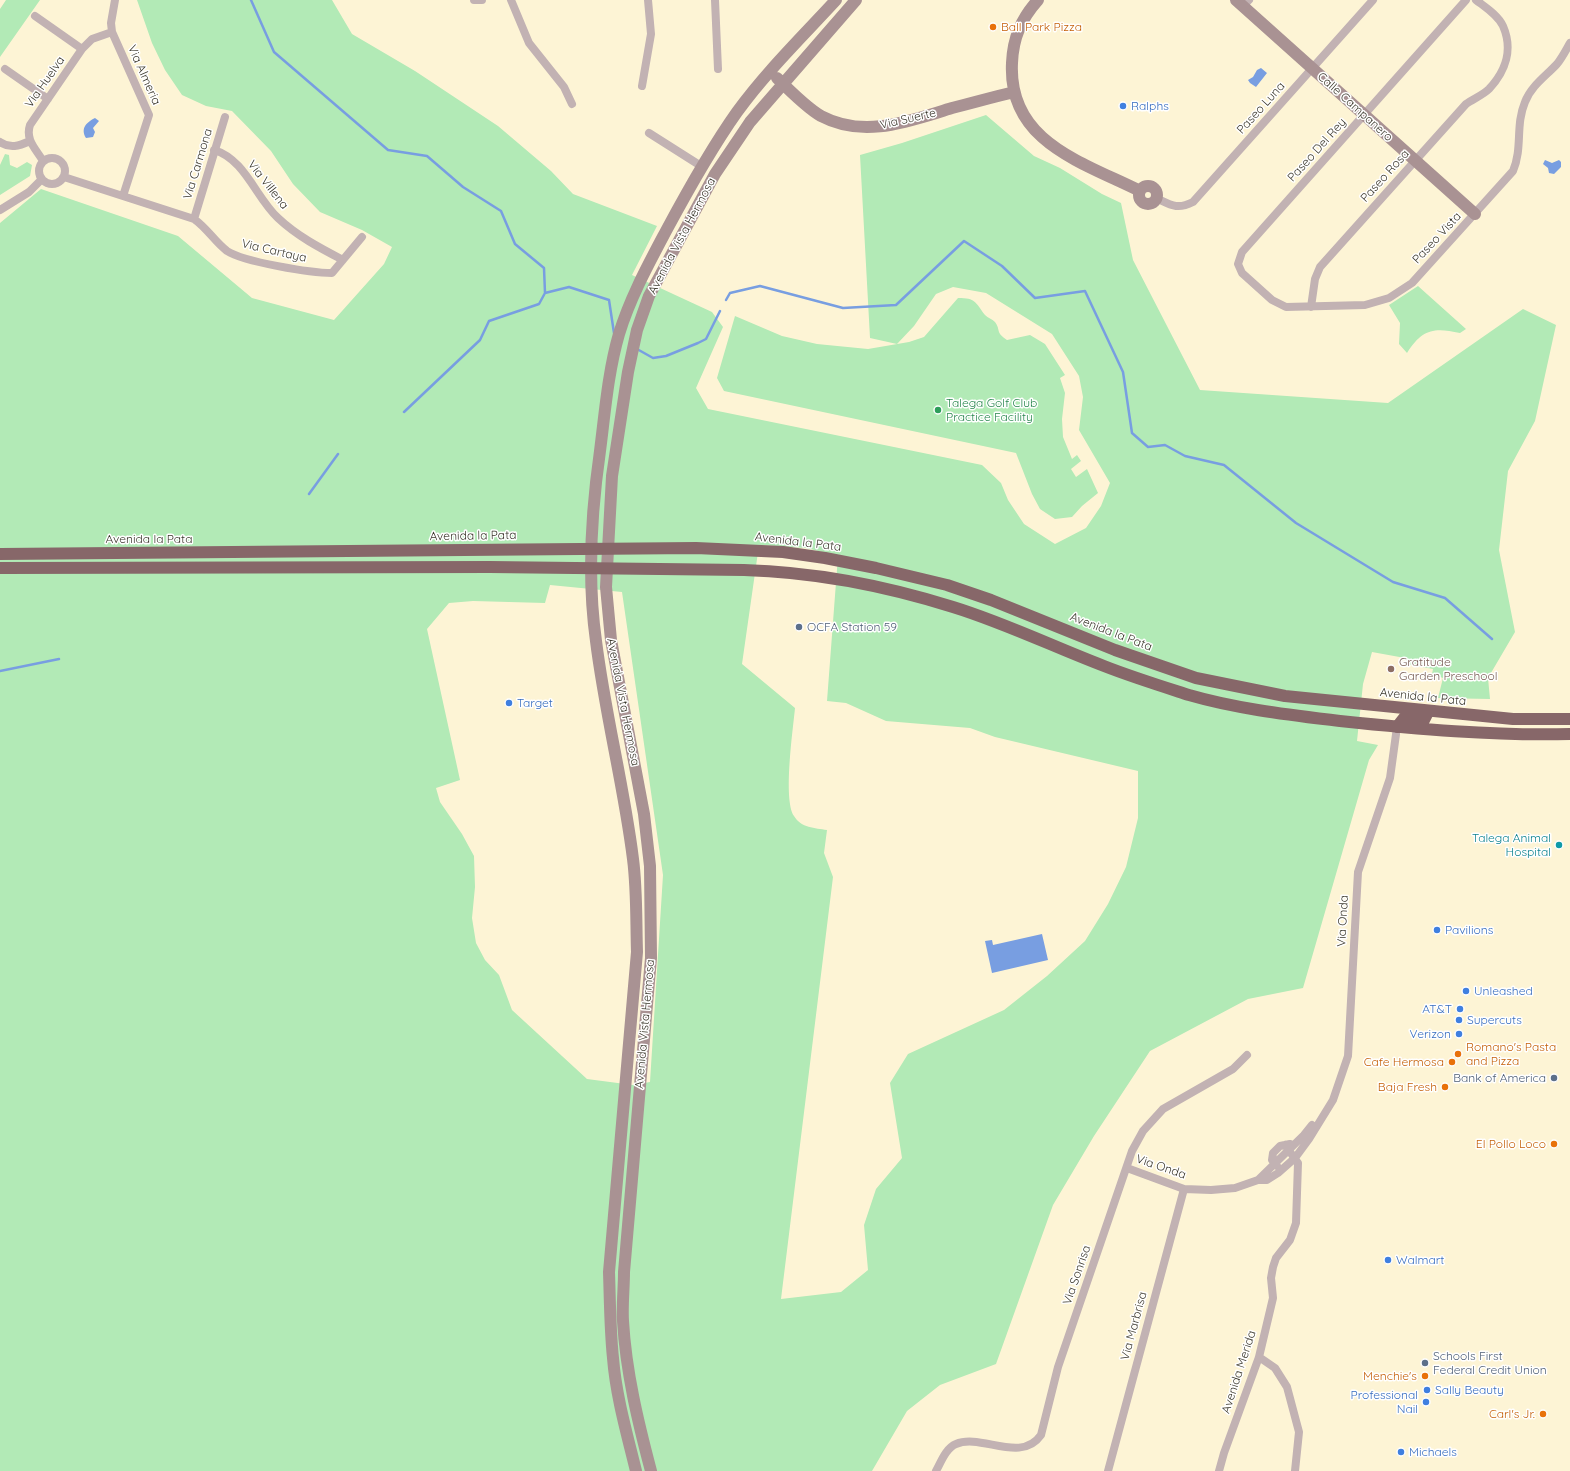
<!DOCTYPE html>
<html>
<head>
<meta charset="utf-8">
<style>
	body { margin:0 }
	canvas { display:block; background:#fdf4d5 }
</style>
</head>
<body>
<canvas width="1570" height="1471"></canvas>
<script>
const context = document.querySelector('canvas').getContext('2d');
context.lineJoin = 'round';
function fill(path, color) {
  context.fillStyle = color;
  context.fill(path, 'evenodd');
}
function strokePath(path, color, width, dash) {
  context.strokeStyle = color;
  context.lineWidth = width;
  context.lineCap = dash ? 'butt' : 'round';
  context.setLineDash(dash || []);
  context.stroke(path);
}
function write(font, color, halo, rows, align = 'center') {
  context.font = font + ' Quicksand,sans-serif';
  context.lineWidth = 3;
  context.setLineDash([]);
  context.textBaseline = 'middle';
  context.strokeStyle = halo;
  context.fillStyle = color;
  for (const [text, x, y, turn = 0] of rows) {
    context.save();
    context.translate(x, y);
    context.rotate((+turn || 0) * Math.PI / 180);
    context.textAlign = isNaN(turn) ? turn : align;
    if (halo) context.strokeText(text, 0, 0);
    context.fillText(text, 0, 0);
    context.restore();
  }
}
const green = new Path2D(`
	M6 0H40L0 57V9Z
	M137 0H332L352 34 415 71 498 126 551 171 573 194 657 226 632 275 712 312 723 327 696 388 708 409 982 465 1001 483 1008 500 1024 524 1055 544 1086 528 1101 506 1110 483 1079 430 1083 397 1079 376 1052 334 986 293 953 287 936 294 914 326 897 344 870 338 860 155 902 143 986 115 1034 156 1060 168 1102 194 1121 203 1133 260 1200 390 1388 403 1523 309 1556 325 1535 421 1508 471 1499 550 1515 632 1488 678 1490 699 1438 698 1443 678 1432 674 1433 669 1406 664 1405 658 1372 652 1363 684 1357 741 1378 745 1369 760 1303 988 1248 999 1150 1051 1094 1136 1053 1205 996 1364 940 1385 907 1411 872 1471H0V223L41 189 178 236 252 298 334 320 384 264 392 247 362 230 320 212 293 184 271 151 232 111 206 106 182 95 165 70 152 43ZM759 545 806 548 838 556 827 701 846 703 886 721 970 728 995 737 1138 771V818L1126 867 1108 904 1085 941 1047 976 1004 1010 908 1054 890 1083 902 1158 876 1189 864 1225 868 1270 841 1292 781 1299 833 877 824 853 827 830C815 828 801 828 794 816 783 799 793 730 795 708L742 664ZM550 585 622 592 663 875 650 1082 633 1085 587 1079 512 1010 499 975 485 960 476 943 472 918 475 887 474 856 462 834 440 802 436 788 460 780 427 629 449 603 473 601 545 603Z
	M5 154 9 155 10 165 17 168 27 162 32 165 30 176 0 195V165Z
	M1418 286 1466 329 1460 333C1434 327 1422 329 1407 353L1399 344 1400 323 1389 305Z
	M958 298C976 298 975 302 985 315 988 318 992 319 995 322 1001 330 995 332 1007 340L1030 335 1045 344 1065 375 1060 378 1065 393 1062 419 1063 437 1072 459 1077 455 1081 461 1071 469 1076 477 1087 469 1098 493 1082 506 1072 517 1055 519 1040 509 1032 494 1016 453 724 391 717 378 735 316 782 336 817 344 868 349 909 342 924 337Z`);
const water = new Path2D(`
	M1261 68 1267 73 1256 87 1250 83 1248 80 1253 77 1257 70Z
	M95 118 99 121 93 128 95 132 93 137 86 138C80 128 87 122 95 118Z
	M1545 160 1552 163 1559 160 1561 162V167L1554 174 1549 173 1548 168 1543 164Z
	M1042 934 1048 960 992 973 985 941 992 940 993 945Z`);
const stream = new Path2D(`
	M251 0 274 52 388 150 427 156 463 187 501 211 515 244 544 268 545 293 569 287 609 300 614 333
	M726 300 730 293 760 286 843 308 896 305 964 241 1002 266 1035 298 1085 291 1123 372 1132 433 1148 447 1165 445 1185 456 1224 465 1296 523 1393 582 1445 598 1492 639
	M637 349 653 358 666 356 698 343 706 339 720 311
	M404 412 480 340 489 321 539 304 545 293
	M309 494 338 454
	M0 671 59 659`);
const street = new Path2D(`
	M115 0 111 23 112 32 149 115 123 196
	M474 0H482
	M511 0 529 43 564 87 572 104
	M715 0 718 69
	M1466 0 1242 252 1238 264 1242 273 1272 300 1286 307 1365 305 1389 298 1412 283 1513 171C1523 147 1515 126 1525 102 1531 86 1546 76 1557 64 1562 58 1566 50 1570 43
	M1243 6 1249 0
	M35 16 82 49
	M5 69 48 99
	M642 86 651 34 648 0
	M649 133 701 166
	M0 142C10 149 19 146 30 141
	M214 150C245 159 256 198 278 218 297 236 320 248 343 260
	M39 171a13 13 0 1 1 26 0a13 13 0 1 1-26 0Z
	M43 161C36 149 25 140 30 125L82 49 92 39 112 32
	M64 177 194 219C207 228 215 242 227 251 244 262 311 273 332 273L362 237
	M1156 198C1171 205 1177 210 1193 202L1373 0
	M0 210 29 192 42 179
	M194 219 225 117
	M1311 307 1315 279 1320 267 1466 104C1473 99 1483 95 1489 89 1506 71 1513 49 1503 26 1498 15 1485 7 1476 0
	M1277 1166 1272 1160 1273 1153 1280 1146 1290 1144
	M1127 1168 1184 1189 1211 1190 1235 1188 1258 1180H1267L1278 1173 1295 1158 1309 1139 1333 1100 1348 1056 1358 872 1390 778 1397 727
	M1258 1180 1304 1135 1312 1125
	M1259 1357 1275 1368 1287 1387 1299 1432 1295 1471
	M936 1471C941 1462 946 1448 956 1444 981 1433 1021 1464 1041 1435L1058 1367 1132 1151 1143 1131 1163 1109 1233 1069 1247 1055
	M1108 1471 1184 1189
	M1219 1471 1224 1453 1259 1357 1273 1298 1271 1278 1273 1267 1276 1258 1290 1240 1296 1223 1298 1163 1285 1145`);
const secondary = new Path2D(`
	M1038 0C1021 19 1013 38 1012 63 1008 142 1082 162 1140 191
	M1236 0 1475 214
	M777 78C789 90 807 108 821 116 864 139 909 121 952 108 972 103 993 97 1014 92
	M1139 195a9 9 0 1 1 18 0a9 9 0 1 1-18 0Z
	M636 1471C627 1434 616 1396 613 1358 610 1329 610 1301 609 1272L637 952C636 921 637 890 633 859 624 786 605 714 596 641 587 578 591 514 600 451 605 412 608 372 619 334 630 298 648 265 666 231 688 190 710 150 737 112 766 72 802 37 836 0
	M651 1471C638 1422 626 1372 623 1321 622 1305 624 1288 624 1272L651 958 650 866 644 814 611 640 606 587 612 476 628 372 637 330 649 296 715 174 750 122 856 0`);
const highway = new Path2D(`
	M0 554 696 548 783 552 825 558 876 568 947 585 991 600 1115 650 1196 678 1285 696 1513 719H1570
	M0 568 490 567 744 570C814 572 886 586 953 607 1005 623 1054 647 1104 666 1132 677 1161 686 1189 695 1237 709 1291 715 1340 721 1416 729 1494 736 1570 734
	M1397 727 1404 718 1424 720 1428 712`);
const markers = [
	[993,27,4,"#e8710a"],
	[1123,106,4,"#3f7fe0"],
	[938,410,4,"#2e9e5b"],
	[799,627,4,"#5c6f8a"],
	[1391,669,4,"#8d6e63"],
	[509,703,4,"#3f7fe0"],
	[1559,845,4,"#0f9aa8"],
	[1437,930,4,"#3f7fe0"],
	[1466,991,4,"#3f7fe0"],
	[1460,1009,4,"#3f7fe0"],
	[1459,1020,4,"#3f7fe0"],
	[1459,1034,4,"#3f7fe0"],
	[1458,1054,4,"#e8710a"],
	[1452,1062,4,"#e8710a"],
	[1554,1078,4,"#5c6f8a"],
	[1445,1087,4,"#e8710a"],
	[1554,1144,4,"#e8710a"],
	[1388,1260,4,"#3f7fe0"],
	[1425,1363,4,"#5c6f8a"],
	[1425,1376,4,"#e8710a"],
	[1427,1390,4,"#3f7fe0"],
	[1426,1402,4,"#3f7fe0"],
	[1543,1414,4,"#e8710a"],
	[1401,1452,4,"#3f7fe0"]
];
const foodNames = [
	["Ball Park Pizza",1001,27,"left"],
	["Romano's Pasta",1466,1047,"left"],
	["and Pizza",1466,1061,"left"],
	["Cafe Hermosa",1444,1062],
	["Baja Fresh",1437,1087],
	["El Pollo Loco",1546,1144],
	["Menchie's",1417,1376],
	["Carl's Jr.",1535,1414]
];
const streetNames = [
	["Via Almeria",144,75,66],
	["Via Huelva",45,82,-55],
	["Calle Campanero",1355,107,42],
	["Paseo Luna",1261,108,-48],
	["Via Suerte",908,119,-13],
	["Paseo Del Rey",1317,150,-48],
	["Via Carmona",198,164,-73],
	["Paseo Rosa",1385,176,-48],
	["Via Villena",268,185,52],
	["Avenida Vista Hermosa",682,236,-62],
	["Paseo Vista",1437,238,-47],
	["Via Cartaya",274,251,13],
	["Avenida la Pata",473,536,-1],
	["Avenida la Pata",149,539],
	["Avenida la Pata",798,542,7],
	["Avenida la Pata",1111,632,21],
	["Avenida la Pata",1423,697,6],
	["Avenida Vista Hermosa",623,702,79],
	["Via Onda",1343,921,-87],
	["Avenida Vista Hermosa",645,1024,-85],
	["Via Onda",1161,1167,19],
	["Via Sonrisa",1077,1275,-71],
	["Via Marbrisa",1134,1326,-75],
	["Avenida Merida",1239,1372,-72]
];
const shopNames = [
	["Ralphs",1131,106],
	["Target",517,703],
	["Pavilions",1445,930],
	["Unleashed",1474,991],
	["AT&T",1452,1009,"right"],
	["Supercuts",1467,1020],
	["Verizon",1451,1034,"right"],
	["Walmart",1396,1260],
	["Sally Beauty",1435,1390],
	["Professional",1418,1395,"right"],
	["Nail",1418,1409,"right"],
	["Michaels",1409,1452]
];
const leisureNames = [
	["Talega Golf Club",946,403],
	["Practice Facility",946,417]
];
const serviceNames = [
	["OCFA Station 59",807,627],
	["Bank of America",1546,1078,"right"],
	["Schools First",1433,1356],
	["Federal Credit Union",1433,1370]
];
const educationNames = [
	["Gratitude",1399,662],
	["Garden Preschool",1399,676]
];
const cultureNames = [
	["Talega Animal",1551,838],
	["Hospital",1551,852]
];
fill(green, '#b2eab6');
fill(water, '#789ee1');
strokePath(stream, '#789ee1', 2.5);
strokePath(street, '#c2b2b3', 8);
strokePath(secondary, '#a99293', 12);
strokePath(highway, '#876769', 12);
for (const [x, y, r, color] of markers) {
  const dot = new Path2D();
  dot.arc(x, y, r, 0, 2 * Math.PI);
  context.fillStyle = color;
  context.fill(dot);
  strokePath(dot, '#fff', 1.5);
}
write('12px', '#c56008', '#fff', foodNames, 'right');
write('12px', '#39362a', '#fff', streetNames);
write('12px', '#366cbe', '#fff', shopNames, 'left');
write('12px', '#27864d', '#fff', leisureNames, 'left');
write('12px', '#4e5e75', '#fff', serviceNames, 'left');
write('12px', '#785e54', '#fff', educationNames, 'left');
write('12px', '#0d838f', '#fff', cultureNames, 'right');
</script>
</body>
</html>
